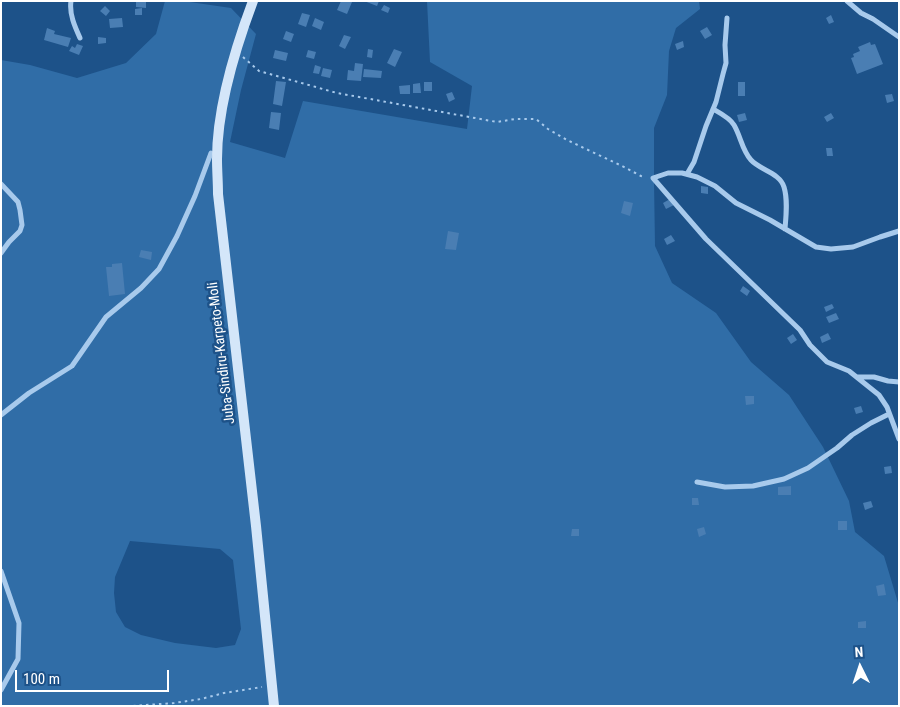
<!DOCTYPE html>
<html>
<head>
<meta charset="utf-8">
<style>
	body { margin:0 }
	#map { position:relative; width:900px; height:707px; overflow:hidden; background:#1d5289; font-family:"Roboto Condensed",sans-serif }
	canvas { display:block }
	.frame { position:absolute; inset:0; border:2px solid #fff; pointer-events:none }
	.north { position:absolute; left:835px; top:642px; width:50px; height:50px; -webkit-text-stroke:4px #1d5289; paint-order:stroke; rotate:356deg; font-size:14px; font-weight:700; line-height:20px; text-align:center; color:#fff }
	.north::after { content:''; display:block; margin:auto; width:18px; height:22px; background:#fff; clip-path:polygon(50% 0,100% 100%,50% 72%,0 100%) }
	.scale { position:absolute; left:15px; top:670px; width:154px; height:22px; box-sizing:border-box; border:2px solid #fff; border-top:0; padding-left:6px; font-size:15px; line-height:18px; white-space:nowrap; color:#fff; -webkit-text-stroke:4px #1d5289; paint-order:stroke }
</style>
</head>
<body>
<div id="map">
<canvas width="900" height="707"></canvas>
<div class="frame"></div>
<div class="north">N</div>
<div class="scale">100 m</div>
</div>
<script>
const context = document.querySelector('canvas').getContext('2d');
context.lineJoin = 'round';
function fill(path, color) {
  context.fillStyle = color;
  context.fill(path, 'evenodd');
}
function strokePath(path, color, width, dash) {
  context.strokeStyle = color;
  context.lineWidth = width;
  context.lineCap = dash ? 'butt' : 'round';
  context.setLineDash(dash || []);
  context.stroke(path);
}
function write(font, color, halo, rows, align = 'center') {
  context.font = font + ' "Roboto Condensed",sans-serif';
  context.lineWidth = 5;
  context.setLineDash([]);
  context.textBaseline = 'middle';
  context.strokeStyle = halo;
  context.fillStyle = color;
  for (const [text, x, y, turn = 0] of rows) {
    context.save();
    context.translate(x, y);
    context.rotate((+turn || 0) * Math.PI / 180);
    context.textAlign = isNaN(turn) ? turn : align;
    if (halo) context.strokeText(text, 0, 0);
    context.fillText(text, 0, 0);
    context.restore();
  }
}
const green = new Path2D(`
	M165 1H183L231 8 256 34 241 90 230 142 285 158 303 101 467 129 472 86 430 62 427 1H699L700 9 676 28 669 51 667 95 654 128V181L655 246 672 283 716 313 751 362 789 395 823 447 849 501 855 532 884 556 899 606V706H1V60L30 65 77 78 126 63 156 34ZM130 541 220 549 233 560 241 629 235 645 216 648 175 643 141 635 125 627 116 612 114 593 115 577Z`);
const building = new Path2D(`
	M136 1H146V8L136 7Z
	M341 1 352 2 347 14 337 10Z
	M364 1H379L377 6Z
	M384 5 390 8 388 13 381 10Z
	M105 6 110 11 106 16 100 11Z
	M142 8V15H135V9Z
	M302 13 310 15 306 27 298 24Z
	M831 15 834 22 829 24 826 18Z
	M122 18 123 27 110 28 109 19Z
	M315 18 324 22 321 30 312 26Z
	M707 27 712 35 705 39 700 31Z
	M47 28 55 31 54 34 71 38 68 47 44 40Z
	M286 31 294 34 291 42 283 39Z
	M344 35 351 37 345 49 339 46Z
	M98 37 106 38V43L98 44Z
	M683 41 684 47 677 50 675 44Z
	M870 42 871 45 875 44 883 64 857 74 851 58 854 57 853 54 860 51 858 47Z
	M77 44 83 46 79 55 69 51 72 46 75 48Z
	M368 49 373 50 372 58 367 57Z
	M394 49 402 52 395 67 387 63Z
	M275 50 288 53 286 61 273 58Z
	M308 50 316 52 314 59 306 57Z
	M355 63 363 64 361 81 347 80 348 70 354 71Z
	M315 65 321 67 319 74 313 73Z
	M323 68 332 70 330 78 321 76Z
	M364 69 382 71 381 78 363 77Z
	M276 81 286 82 282 106 273 104Z
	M424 82H432V91H424Z
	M738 82H745V96H738Z
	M420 83 421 93H413V84Z
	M410 85V94H400L399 86Z
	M452 92 455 99 449 102 446 94Z
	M892 94 894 101 887 103 885 95Z
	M271 112 281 113 279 130 269 128Z
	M745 113 747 120 739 122 737 115Z
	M831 113 834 118 827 122 824 117Z
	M826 148H832L833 156H827Z
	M701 186 708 187V194L701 193Z
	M670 199 674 205 666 209 663 203Z
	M624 201 633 203 630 216 621 213Z
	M448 231 459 233 456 250 445 249Z
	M671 235 675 241 667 245 664 239Z
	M141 250 152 252 151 260 139 257Z
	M122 263 125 294 109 296 106 267H112V264Z
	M743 286 750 291 747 296 740 291Z
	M832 304 834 308 826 312 824 307Z
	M836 313 839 319 829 323 826 317Z
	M828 333 831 339 822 343 820 337Z
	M793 334 797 340 791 344 787 338Z
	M745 396H754V404L746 405Z
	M861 406 863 412 856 414 854 408Z
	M891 466 892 473 885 474 884 467Z
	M791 486V495H778V487Z
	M692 498H698L699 505H692Z
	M871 501 873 507 865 510 863 503Z
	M838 521H847V530H838Z
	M704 527 706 534 699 537 697 529Z
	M572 529H579V536H571Z
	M884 584 886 595 878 596 876 586Z
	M866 621V628H858V622Z`);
const path = new Path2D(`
	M243 57 259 71 337 93 497 122 515 119H536L548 129 567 140 622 166 641 176 645 177
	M133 706 174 703 201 699 224 693 262 687`);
const minor = new Path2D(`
	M71 1C69 14 75 27 80 38
	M847 1 861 13 873 19 899 37
	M713 109C720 113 730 118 734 125 741 137 742 150 751 160 760 170 780 173 784 187 788 200 786 216 785 229
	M687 174 694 162 706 126 716 102 723 74 726 63 725 45 727 18
	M1 184 18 202 20 210 22 225 20 231 9 242 1 253
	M899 231 880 237 853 247 831 249 816 247 770 220 736 203 715 186 697 177 682 173H668L653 178 706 239 800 330 810 345 827 362 849 371 879 395 887 407 899 439
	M858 377H874L888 381 899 382
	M1 415 29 393 72 366 106 317 141 288 159 269 177 236 195 196 211 153
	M697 482 725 487 753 486 784 479 808 468 837 448 852 435 871 423 889 414
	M1 571 19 623 18 659 1 690`);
const secondary = new Path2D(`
	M253 1C235 49 217 107 217 159 217 171 218 182 218 194L256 526 274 706`);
const streetNames = [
	["Juba-Sindiru-Karpeto-Moli",222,353,-97]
];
fill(green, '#306da7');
fill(building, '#4a7eb3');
strokePath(path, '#a8caec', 2, [2.5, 4]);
strokePath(minor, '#a8caec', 5);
strokePath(secondary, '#d4e6f9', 10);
write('14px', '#fff', '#1d5289', streetNames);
</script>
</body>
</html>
